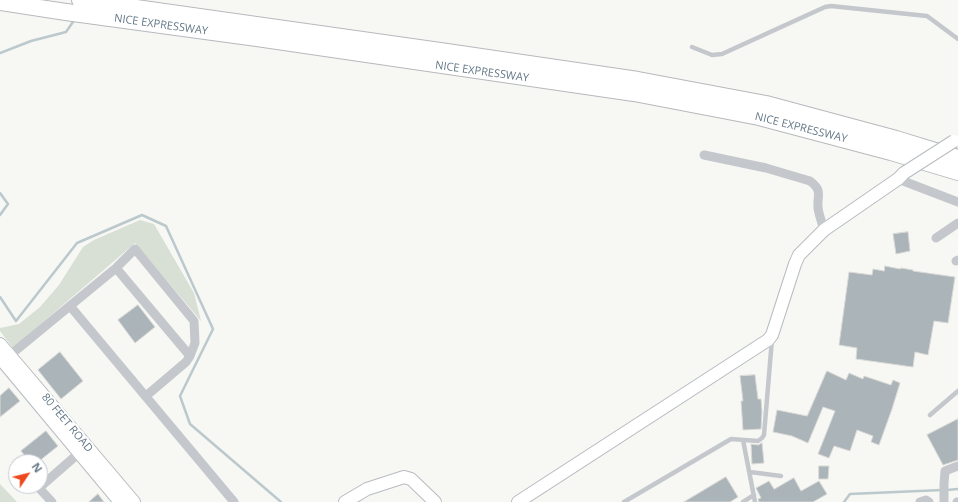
<!DOCTYPE html>
<html>
<head>
<meta charset="utf-8">
<style>
	body { margin:0 }
	#map { position:relative; width:958px; height:502px; overflow:hidden; background:#f7f7f4; font-family:"Open Sans",sans-serif }
	canvas { display:block }
	.north { position:absolute; left:8px; top:454px; width:40px; height:40px; box-sizing:border-box; background:#fff; border:1px solid #c1c9cf; border-radius:50%; rotate:55deg; font-size:11px; font-weight:700; line-height:16px; text-align:center; color:#647887 }
	.north::after { content:''; display:block; margin:auto; width:14px; height:18px; background:#ee491d; clip-path:polygon(50% 0,100% 100%,50% 72%,0 100%) }
</style>
</head>
<body>
<div id="map">
<canvas width="958" height="502"></canvas>
<div class="north">N</div>
</div>
<script>
const context = document.querySelector('canvas').getContext('2d');
context.lineJoin = 'round';
function fill(path, color) {
  context.fillStyle = color;
  context.fill(path, 'evenodd');
}
function strokePath(path, color, width, dash) {
  context.strokeStyle = color;
  context.lineWidth = width;
  context.lineCap = dash ? 'butt' : 'round';
  context.setLineDash(dash || []);
  context.stroke(path);
}
function write(font, color, halo, rows, align = 'center') {
  context.font = font + ' "Open Sans",sans-serif';
  context.lineWidth = 4;
  context.setLineDash([]);
  context.textBaseline = 'middle';
  context.strokeStyle = halo;
  context.fillStyle = color;
  for (const [text, x, y, turn = 0] of rows) {
    context.save();
    context.translate(x, y);
    context.rotate((+turn || 0) * Math.PI / 180);
    context.textAlign = isNaN(turn) ? turn : align;
    if (halo) context.strokeText(text, 0, 0);
    context.fillText(text, 0, 0);
    context.restore();
  }
}
const green = new Path2D(`
	M140 220 154 224 194 293 201 321 135 243 13 348 0 331V328L19 324 40 307 59 285 83 247 94 240Z
	M0 484 17 502H0Z`);
const stream = new Path2D(`
	M0 53 31 41 66 32 75 19
	M0 193 8 204 0 215
	M0 297 16 321 77 243 142 215 166 226 213 329 180 396 190 424 281 502
	M947 490 958 489
	M844 502 850 494 942 490`);
const building = new Path2D(`
	M908 232 910 251 896 254 893 234Z
	M885 266 900 269 901 268 913 270V271L955 277 948 323 934 321 928 355 915 352 913 367 856 359 857 348 839 345 849 272 872 275 873 269 884 271Z
	M138 305 155 327 135 343 118 320Z
	M60 352 83 381 61 399 38 370Z
	M827 371 846 380 849 373 863 379 864 376 891 385 893 380 900 383 892 409 879 445 871 442 873 436 857 430 850 451 834 446 829 458 818 454 835 411 823 407 808 443 792 436 773 432 777 410 807 416Z
	M755 375 758 399H761L762 412 761 429 743 430 741 401H743L740 376Z
	M9 388 20 401 0 417V396Z
	M958 419V460L943 465 927 435Z
	M46 431 58 446 38 462H30L21 451Z
	M762 443 764 463 752 464 751 444 758 445Z
	M819 466H829L828 479H819Z
	M726 477 738 497 730 502H684Z
	M794 478 801 491 819 481 827 494 813 502H759L758 499 761 498 756 488 769 481 774 489Z
	M98 494 104 502H89Z`);
const lane = new Path2D(`
	M692 47 712 55 722 54 825 7 831 6 927 16 958 39
	M930 415 958 391
	M743 440 755 502
	M750 472 781 476
	M624 502 731 439 758 441 762 438 764 435 772 339
	M743 502 754 495`);
const street = new Path2D(`
	M704 155 766 168 810 181C823 191 817 194 818 208 819 215 822 223 824 230
	M898 179 958 202
	M936 238 958 223
	M956 261 958 260
	M116 268 190 356
	M70 306 234 502
	M9 356 116 268 135 249 194 321 195 343 190 356 186 362 146 396
	M52 502 39 488 79 453
	M920 502 926 500 929 502
	M944 502V484L945 471 958 466
	M957 502H958`);
const secondary = new Path2D(`
	M0 344 134 502
	M0 358 120 502
	M345 502 367 489 404 477 411 479 435 502
	M518 502 768 340 772 335 795 264 799 255 824 230 898 179 904 173`);
const highway = new Path2D(`
	M80 0 440 51 638 80 766 104 896 139 958 158
	M0 2 66 12 257 38 634 93 759 117 891 152 958 172`);
const secondaryBridge = new Path2D(`
	M904 173 954 141`);
const streetNames = [
	["NICE EXPRESSWAY",161,25,8],
	["NICE EXPRESSWAY",482,72,8],
	["NICE EXPRESSWAY",801,128,14],
	["80 FEET ROAD",67,423,50]
];
fill(green, '#d8dfd5');
strokePath(stream, '#bbc8cc', 2.5);
fill(building, '#abb4b9');
strokePath(building, '#d9d9d6', 1);
strokePath(secondary, '#b6bcc0', 14);
strokePath(highway, '#b6babd', 18);
strokePath(lane, '#c4c8cc', 4.5);
strokePath(street, '#c4c8cc', 9);
strokePath(secondary, '#fff', 12);
strokePath(highway, '#fff', 16);
strokePath(secondaryBridge, '#b6bcc0', 14, []);
strokePath(secondaryBridge, '#fff', 12);
write('11px', '#647887', '#fff', streetNames);
</script>
</body>
</html>
